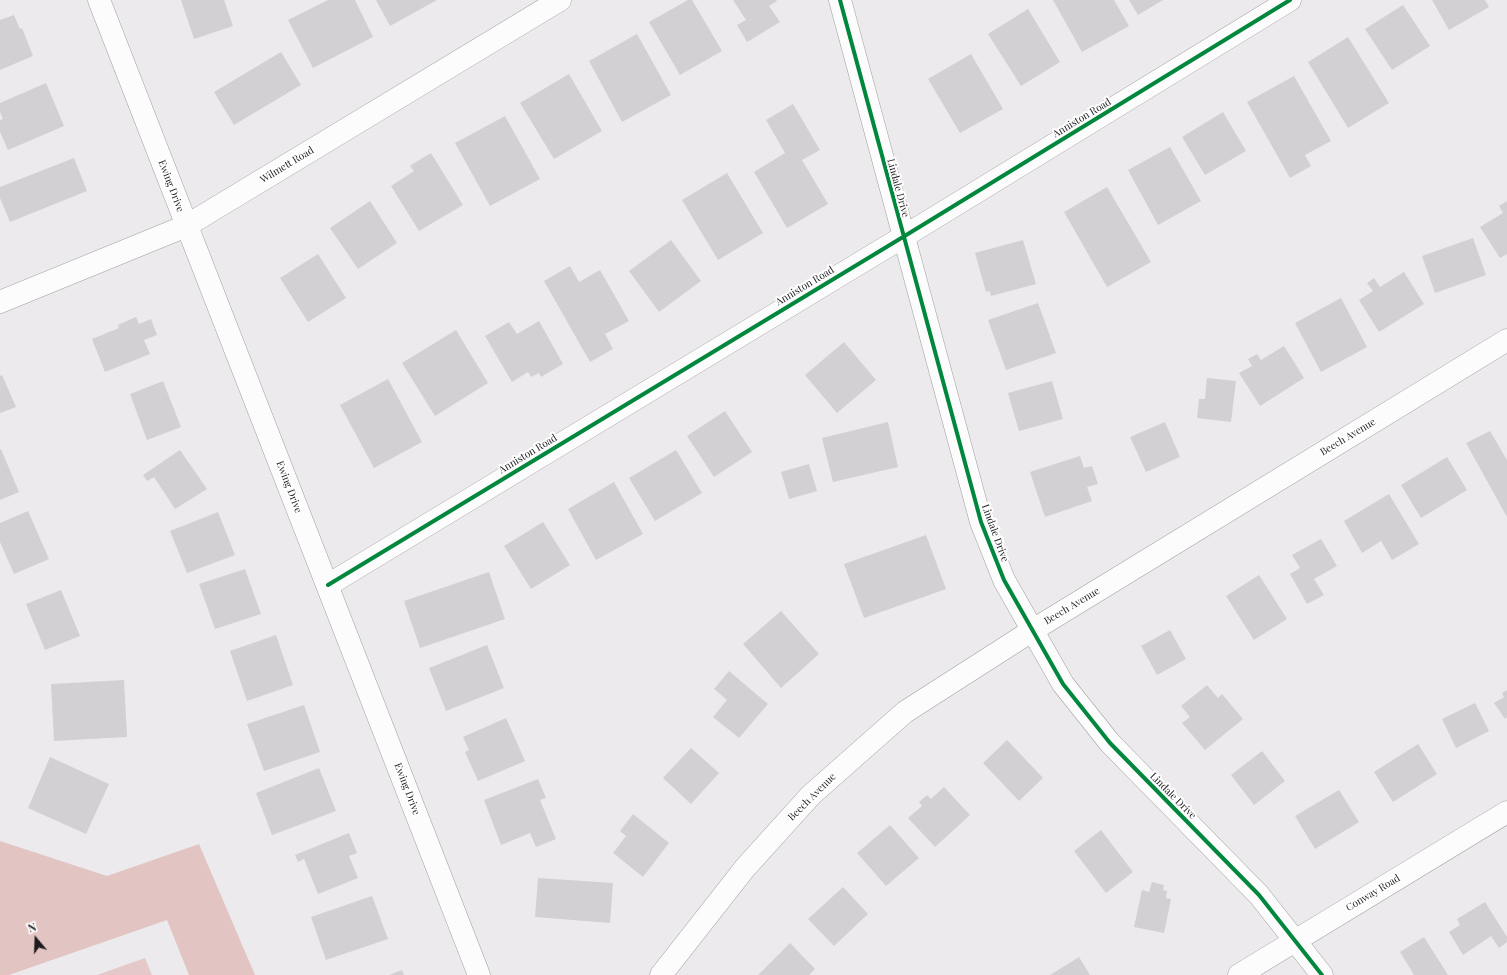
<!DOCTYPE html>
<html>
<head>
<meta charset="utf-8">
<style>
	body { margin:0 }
	#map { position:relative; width:1507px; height:975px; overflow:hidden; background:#eceaed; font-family:"Playfair Display",serif }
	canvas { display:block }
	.north { position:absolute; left:16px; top:919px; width:40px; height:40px; -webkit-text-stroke:3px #fff; paint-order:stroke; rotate:341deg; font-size:11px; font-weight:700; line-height:16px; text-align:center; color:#1e1c1e }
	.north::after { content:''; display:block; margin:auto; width:14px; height:18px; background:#1e1c1e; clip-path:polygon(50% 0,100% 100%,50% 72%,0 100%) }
</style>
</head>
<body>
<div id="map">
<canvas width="1507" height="975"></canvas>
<div class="north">N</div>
</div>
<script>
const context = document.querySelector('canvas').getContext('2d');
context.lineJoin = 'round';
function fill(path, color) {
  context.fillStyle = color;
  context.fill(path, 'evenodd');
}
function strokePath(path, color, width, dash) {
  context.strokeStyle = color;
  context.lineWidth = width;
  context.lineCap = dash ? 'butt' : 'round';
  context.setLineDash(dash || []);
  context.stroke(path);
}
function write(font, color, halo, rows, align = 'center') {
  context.font = font + ' "Playfair Display",serif';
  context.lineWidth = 4;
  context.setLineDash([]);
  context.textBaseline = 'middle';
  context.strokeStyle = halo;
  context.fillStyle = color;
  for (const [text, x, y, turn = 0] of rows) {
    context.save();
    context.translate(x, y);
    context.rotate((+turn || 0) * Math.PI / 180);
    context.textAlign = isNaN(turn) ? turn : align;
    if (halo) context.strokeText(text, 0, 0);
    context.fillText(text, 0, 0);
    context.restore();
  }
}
const green = new Path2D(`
	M145 958 152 975H97Z`);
const forest = new Path2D(`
	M0 841 107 876 199 844 255 975H189L167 920 9 975H0Z`);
const building = new Path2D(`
	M181 0H224L233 26 194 39Z
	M328 0H355L373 37 313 68 288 20Z
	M376 0H437L390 26Z
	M688 0H692L722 51 680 75 649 22Z
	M733 0H776L777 1 769 6 780 22 747 42 737 25 746 20Z
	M1053 0H1114L1129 26 1082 52Z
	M1129 0H1163L1138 15Z
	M1432 0H1485L1489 7 1449 30Z
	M1403 5 1430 46 1392 70 1365 29Z
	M1028 9 1060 62 1021 86 988 34Z
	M14 15 20 29 22 28 33 56 0 70V20Z
	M637 34 671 95 622 122 589 61Z
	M1348 37 1389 103 1348 128 1308 62Z
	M281 52 301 85 234 125 214 92Z
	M971 54 1003 109 960 133 928 79Z
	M569 74 602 131 554 159 520 103Z
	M1294 76 1331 141 1305 155 1311 166 1290 178 1247 102Z
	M46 83 64 126 8 150 0 132V120L3 119 0 112V103Z
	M793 104 820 150 802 160 828 204 787 228 754 172 785 153 766 120Z
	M1223 112 1246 151 1205 175 1182 137Z
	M505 116 540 179 490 206 455 143Z
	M1170 147 1201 201 1158 225 1128 170Z
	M431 153 463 205 419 231 391 186 414 171 410 166 411 165Z
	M74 158 87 191 10 222 0 198V187Z
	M727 173 763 233 718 260 682 200Z
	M1107 187 1151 262 1107 287 1064 212Z
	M370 201 397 243 358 269 330 228Z
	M1507 201V254L1500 258 1480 227 1503 213 1499 206Z
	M1473 238 1486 275 1435 293 1422 256Z
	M671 240 701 281 659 312 629 271Z
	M1023 240 1036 284 991 296 990 291 986 292 975 253Z
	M318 254 346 298 308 322 280 278Z
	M570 266 579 282 600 270 629 321 605 334 613 349 590 362 544 281Z
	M1404 272 1424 304 1379 332 1359 300 1373 291 1367 283 1374 278 1380 287Z
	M1341 298 1367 347 1321 372 1295 323Z
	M1038 303 1056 353 1006 370 988 320Z
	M136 317 139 324 151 319 157 335 144 340 150 354 105 372 92 339 119 328 118 325Z
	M539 321 563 364 541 377 539 373 531 377 528 372 512 382 485 336 509 322 517 334Z
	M456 330 488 383 435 416 402 363Z
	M844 342 876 380 837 413 805 375Z
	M1284 346 1304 378 1260 406 1239 373 1252 366 1248 359 1257 354 1261 360Z
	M2 375 16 407 0 413V376Z
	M1207 378 1236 381 1231 422 1197 418 1199 399H1205Z
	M388 379 422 442 374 468 340 405Z
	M163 381 181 427 147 440 130 394Z
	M1052 381 1063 419 1019 431 1008 393Z
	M725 411 752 452 714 477 687 436Z
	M888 422 898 467 833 482 822 438Z
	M1165 422 1180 457 1146 472 1130 437Z
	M1490 431 1507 460V517L1466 443Z
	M1 449 19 492 0 500V450Z
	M180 450 207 489 175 509 154 477 147 481 143 475Z
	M676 450 702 493 655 521 629 478Z
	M1080 456 1084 468 1092 466 1098 484 1087 487 1092 501 1045 517 1030 472Z
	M1447 457 1467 490 1421 518 1401 485Z
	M809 464 817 491 789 499 781 472Z
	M614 482 643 534 596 560 568 509Z
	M1389 494 1419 544 1392 560 1381 541 1362 553 1344 521Z
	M28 511 49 559 14 574 0 542V523Z
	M218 512 235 555 187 573 170 531Z
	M543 522 570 565 531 589 504 546Z
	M926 535 946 589 864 618 844 564Z
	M1321 539 1337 566 1314 579 1324 595 1307 604 1290 574 1300 568 1292 555Z
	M245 569 261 614 215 629 199 584Z
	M489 572 505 619 420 648 404 601Z
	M1259 575 1287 619 1254 640 1226 596Z
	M61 590 80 636 45 650 26 604Z
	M781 611 819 654 781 688 743 644Z
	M1170 630 1186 659 1157 675 1141 646Z
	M276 635 293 685 247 701 230 651Z
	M487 645 504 688 446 711 429 668Z
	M729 671 768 704 739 738 713 717 727 700 714 689Z
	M124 680 127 737 54 741 51 684Z
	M1207 685 1218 698 1222 694 1243 719 1205 750 1182 723 1190 717 1181 706Z
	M1507 690V717L1505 719 1494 703 1504 697 1502 693Z
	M1475 703 1489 731 1456 748 1442 719Z
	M304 705 320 752 264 771 247 724Z
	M506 718 525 761 478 781 465 752 469 750 463 737Z
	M1007 740 1043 778 1019 801 983 763Z
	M1418 744 1437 774 1393 802 1374 772Z
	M691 748 719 773 691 804 663 778Z
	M1262 751 1285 781 1254 805 1231 775Z
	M50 757 109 784 86 834 28 808Z
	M319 768 336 811 272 835 256 793Z
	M538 779 546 798 540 800 556 839 536 847 530 833 501 845 484 800Z
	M944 787 970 815 935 847 908 818 922 806 919 802 927 795 931 799Z
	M1339 790 1359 822 1315 849 1295 816Z
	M633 814 669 843 643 877 613 853 626 836 620 831Z
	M890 825 919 858 886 886 857 853Z
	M1101 830 1133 872 1106 893 1074 851Z
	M349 833 357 853 349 856 358 878 318 894 304 859 298 862 295 855Z
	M538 878 613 883 610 923 535 917Z
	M1152 882 1164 885 1163 890 1167 891 1166 898 1171 899 1164 933 1134 927 1142 890 1149 892Z
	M843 887 868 914 834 946 808 919Z
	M372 896 388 939 326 960 311 917Z
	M1485 902 1507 937V942L1499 948 1491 936 1463 955 1449 932 1460 925 1457 919Z
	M1424 937 1448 975H1414L1400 952Z
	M790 943 815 969 809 975H758Z
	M1079 957 1090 975H1050Z
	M402 970 404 975H389Z`);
const minor = new Path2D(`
	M99 0 479 975
	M840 0 981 522 1004 580 1063 684 1110 743 1259 895 1322 975
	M0 302 186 226 560 0
	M328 585 903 237 1290 0
	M661 975 745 868 811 795 905 712 1033 630 1507 340
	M1239 975 1507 812`);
const cycleway = new Path2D(`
	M840 0 981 522 1004 580 1063 684 1110 743 1259 895 1322 975
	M328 585 903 237 1290 0`);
const streetNames = [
	["Anniston Road",1082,118,-31],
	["Wilmett Road",287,165,-31],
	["Ewing Drive",171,186,69],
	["Lindale Drive",898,188,75],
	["Anniston Road",805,286,-31],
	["Beech Avenue",1348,437,-31],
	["Anniston Road",528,454,-31],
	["Ewing Drive",289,487,69],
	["Lindale Drive",995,533,70],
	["Beech Avenue",1072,606,-31],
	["Ewing Drive",407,789,69],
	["Lindale Drive",1173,796,45],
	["Beech Avenue",812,797,-45],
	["Conway Road",1373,893,-31]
];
fill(green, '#e5c9c8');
fill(forest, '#e2c5c3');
fill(building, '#d2d0d2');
strokePath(minor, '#a09fa1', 23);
strokePath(minor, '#fcfcfc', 22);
strokePath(cycleway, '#00873e', 4);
write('10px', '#1e1c1e', '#fff', streetNames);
</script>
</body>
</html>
